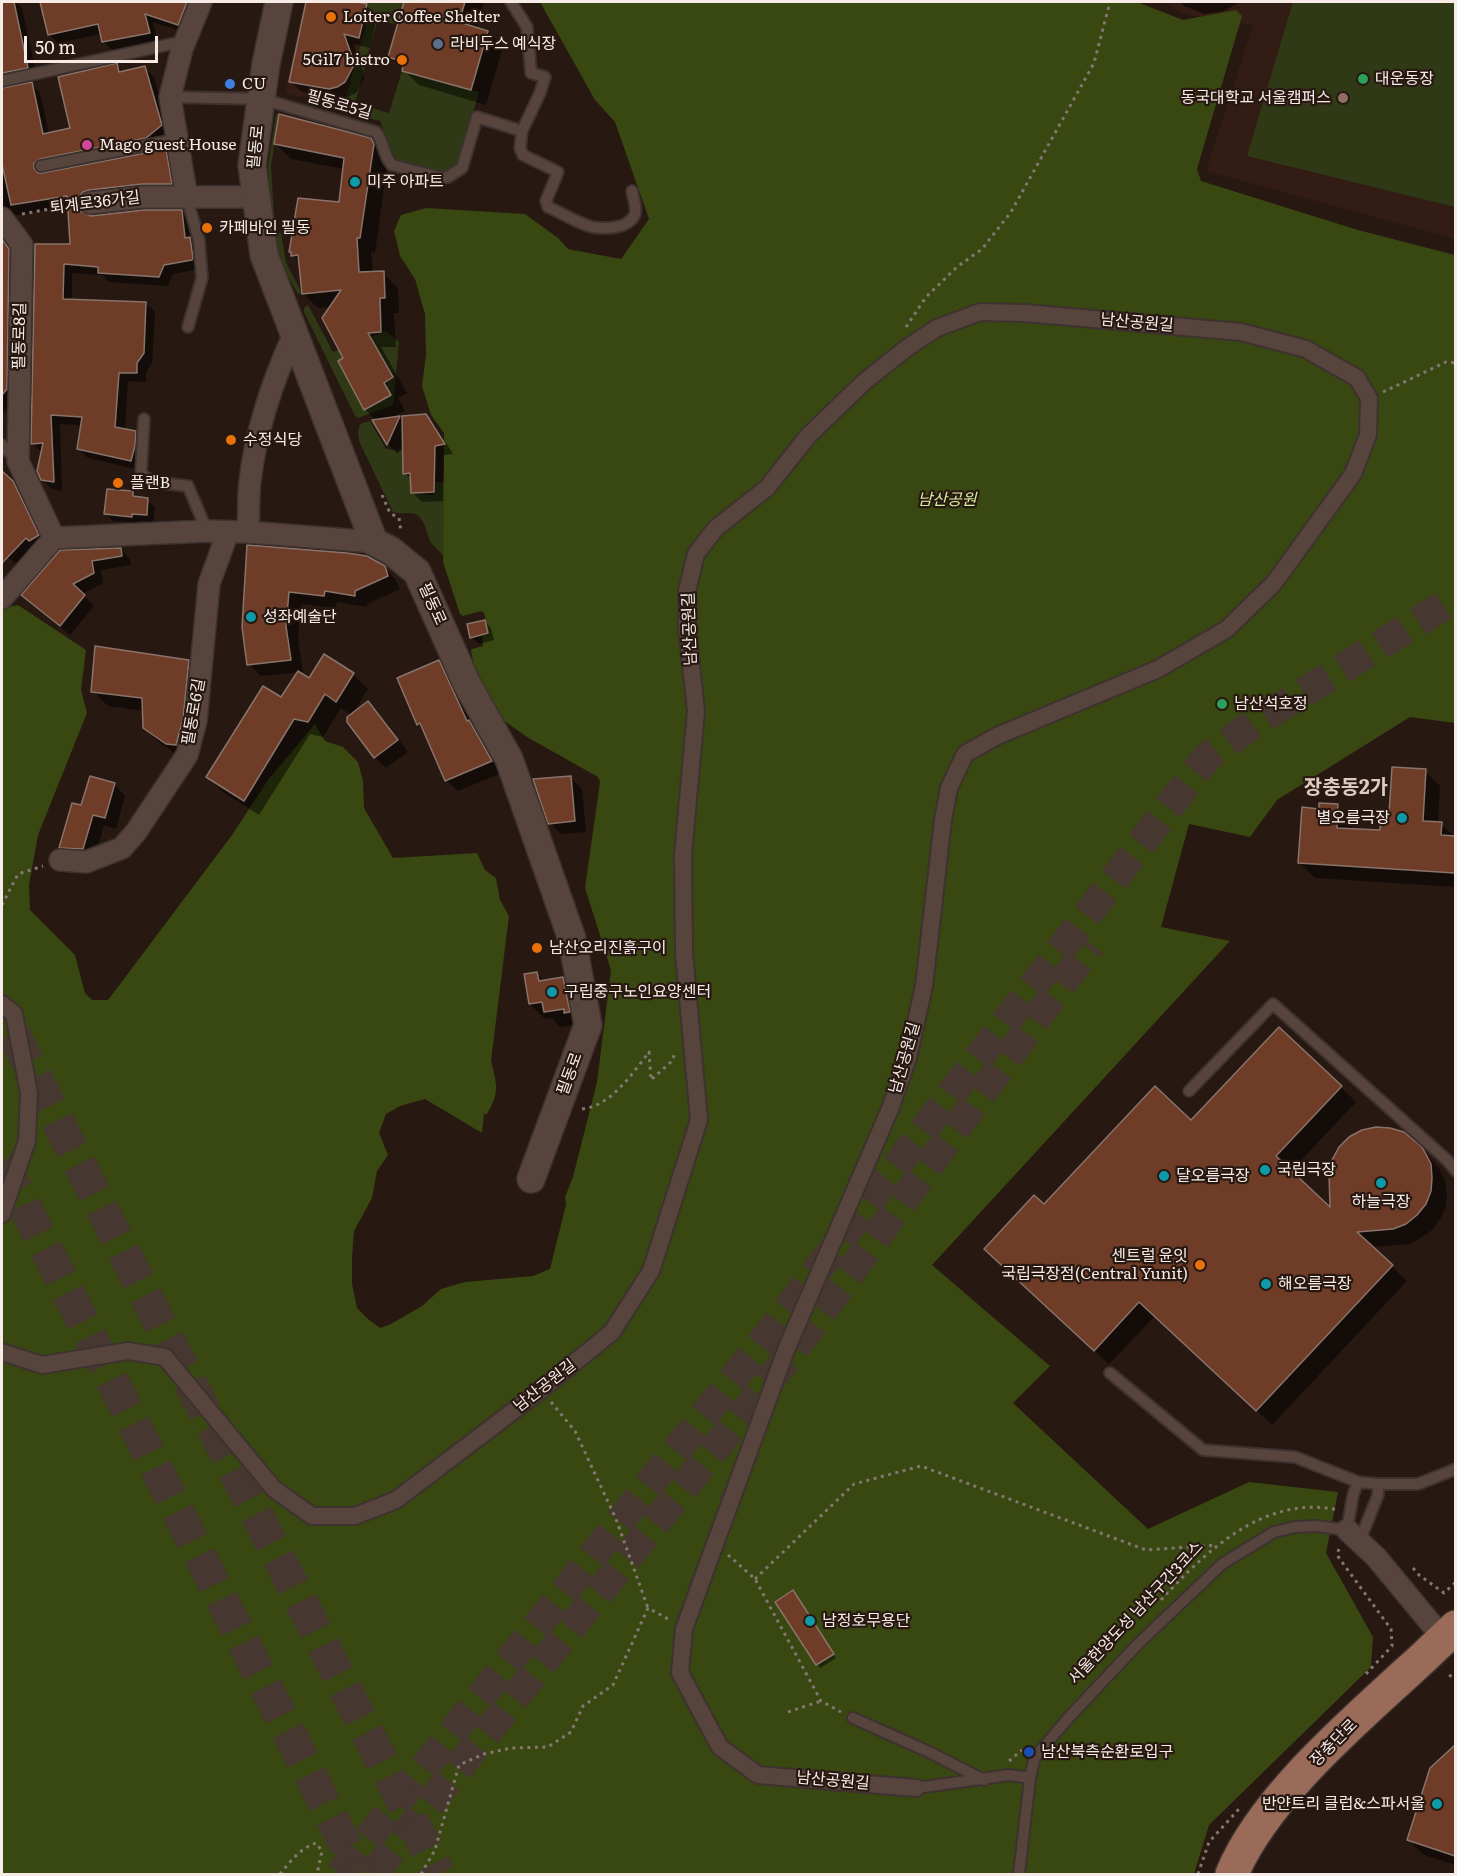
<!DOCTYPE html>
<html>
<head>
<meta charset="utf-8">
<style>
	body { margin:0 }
	#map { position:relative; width:1457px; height:1876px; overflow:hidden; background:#271811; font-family:Literata,serif }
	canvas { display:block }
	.frame { position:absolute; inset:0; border:3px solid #f7ebe7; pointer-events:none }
	.scale { position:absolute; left:24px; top:36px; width:134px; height:27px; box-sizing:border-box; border:3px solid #f7ebe7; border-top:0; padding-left:8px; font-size:18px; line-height:21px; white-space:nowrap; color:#f7ebe7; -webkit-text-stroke:4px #271811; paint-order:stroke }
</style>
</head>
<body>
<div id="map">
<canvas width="1457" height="1876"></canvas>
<div class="frame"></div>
<div class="scale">50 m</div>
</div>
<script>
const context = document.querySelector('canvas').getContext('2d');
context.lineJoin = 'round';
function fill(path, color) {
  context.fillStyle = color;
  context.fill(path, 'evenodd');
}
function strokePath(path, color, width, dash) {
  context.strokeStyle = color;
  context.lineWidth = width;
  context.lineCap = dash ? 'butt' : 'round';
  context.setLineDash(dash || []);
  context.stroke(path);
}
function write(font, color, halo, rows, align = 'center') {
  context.font = font + ' Literata,"Noto Sans KR",serif';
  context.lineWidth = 4.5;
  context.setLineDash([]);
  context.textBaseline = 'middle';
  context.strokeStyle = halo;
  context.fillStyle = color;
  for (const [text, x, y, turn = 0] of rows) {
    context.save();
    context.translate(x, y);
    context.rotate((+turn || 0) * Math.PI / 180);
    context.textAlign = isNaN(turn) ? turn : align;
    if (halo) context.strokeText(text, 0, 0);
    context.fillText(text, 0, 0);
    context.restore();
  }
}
const built = new Path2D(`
	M304 2H374L343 107 285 93Z
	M1166 2H1455V239L1206 171 1253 25 1183 14Z`);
const green = new Path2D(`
	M360 2H404L397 24 377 22 355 103 389 113 402 71 479 92 457 167 442 174 402 165 394 156 380 121 347 112 343 107 369 15Z
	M1293 2H1455V207L1247 156Z
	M276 114H279L271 166 275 232 281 233 286 262 302 294H298L280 262 273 235 268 166Z
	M308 305 333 352 386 331 399 342 393 405 358 418 355 416 304 312V308ZM373 343 393 377 389 379 386 388 390 395 364 410 338 361Z
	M370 421 386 449 408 452V456L403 457V473H410L411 493H425L426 495H434V482H444L443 555C439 551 433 546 430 541 426 531 426 522 417 515 411 511 401 515 393 512L359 441 358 432 360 424Z`);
const forest = new Path2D(`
	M540 2H1137L1183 20 1236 10 1242 16 1197 169 1201 181 1358 230 1455 255V723L1410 717 1277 800 1250 837 1189 824 1161 927 1230 941 932 1265 1050 1366 1013 1403 1148 1529 1249 1482 1338 1492 1326 1553 1373 1637 1371 1667 1209 1825 1194 1874H2V608L18 605 86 650 81 690 87 713 38 835 29 885 30 910 75 955 85 993 92 1000H108L232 835 268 780 315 724 325 741 343 747 358 762 363 781 364 808 393 858 477 853 485 870 496 878 500 900 509 916 491 1061C497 1085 500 1092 487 1114H484L482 1133 425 1099 400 1106 386 1114 379 1133 388 1155 377 1171 372 1198 354 1231 352 1257V1284L357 1308 368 1319 380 1328 391 1324 422 1306 441 1289 465 1282 533 1276 550 1269 566 1205 565 1197 573 1177 597 1082 611 970 585 888 600 782 598 777 527 737 503 720 476 674 471 651 472 649 483 646 482 636 489 634 484 613 481 611 463 616 460 614 443 562 444 433 431 415 422 386 426 355 425 314 415 279 400 256 394 231 401 215 426 208 525 214 558 238 568 249 621 259 649 219 615 122 595 100Z`);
const shadow = new Path2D(`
	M2 2H16L22 8 37 77 9 83 2 90Z
	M41 2H198L187 33 153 22 158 42 112 50 103 41 101 34 58 43 49 34Z
	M307 2H350L366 5 377 16 370 48 354 44 363 71 364 79 356 93 341 100 302 92 290 81Z
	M406 2H484L476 29 488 32 503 47 486 105 419 85 390 57Z
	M1180 2H1240L1224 11 1204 14 1184 6Z
	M117 65 124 72 145 68 154 77 170 135 45 170 43 175 165 151 175 160 180 193 87 207 86 215 91 217 181 211 191 221 193 242 199 248 200 269 173 274 168 286 109 282 102 275 72 273V300L146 303 155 312 152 363 146 373V382L128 381 125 430 135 432 144 442 140 470 88 458 79 449 83 425 60 424 62 491 52 489 42 479V453L33 443 36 246H72L69 206 17 215 10 214 2 218V90L31 84 40 93 49 134 71 129Z
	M371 140 388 159 375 253 371 252 373 273H383L398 288 399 313H394L396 347H381L407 393 398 398 405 411 389 419 400 418 403 421 425 415 435 425 453 454 444 455 443 501 422 502 412 492V480L405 473 404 440 398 454 388 444 374 421H376L365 409 331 307 318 308 303 293 301 263 293 255 340 204 344 169 291 159 276 144Z
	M2 238 18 260 15 399 2 414Z
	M2 473 23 493 48 546 19 566 5 555 2 558Z
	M133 492 139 499 147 500 155 507 153 522 139 521V523L113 521 106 514Z
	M248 546 384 567 396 580 400 589 367 604V607L337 602 336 608 301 604 298 640 303 672 261 676 249 664Z
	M121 549 130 559 131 565 101 570 103 583 82 594 94 606 70 635 33 605 61 552Z
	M484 621 491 628 494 640 479 644 471 637Z
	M188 661 204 676 183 759 160 743 144 728V711L108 706 93 691Z
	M439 662 450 673 476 729 480 734 502 773 458 791 446 780 426 732 418 724 399 679Z
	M353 674 368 689 353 713 367 703 379 714 408 752 386 768 375 757 351 715 341 708 323 737 310 734 259 815 223 792 208 777 282 699 309 680Z
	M1425 771 1440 786 1438 824H1441L1456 838V887L1315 878 1300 863 1320 810 1337 806 1353 821 1352 830 1382 832 1391 816Z
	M570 777 582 789 586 832 561 834 550 823Z
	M114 784 125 796 116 829 104 825 94 860 72 858 61 847Z
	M537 973 545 982 563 979 578 994V1024L560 1027 552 1018 545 1019 530 1004Z
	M1341 1087 1356 1102 1290 1172 1332 1211 1424 1152 1439 1168 1445 1180 1447 1194 1446 1207 1440 1219 1432 1230 1421 1238 1409 1244 1371 1247 1407 1281 1272 1425 1155 1316 1109 1364 1001 1264 1044 1207 1191 1122Z
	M796 1595 836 1658 820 1668 777 1602Z
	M1456 1747V1865L1424 1855 1408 1840 1431 1769Z`);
const building = new Path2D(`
	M2 2H14L28 68 2 73Z
	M40 2H187L178 25 145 14 150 33 102 42 98 24 48 35Z
	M306 2H357L367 4 359 38 344 34 353 59V67L345 82 337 87 329 89 289 82Z
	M404 2H465L459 22 488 31 471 90 402 71 404 62 388 57Z
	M117 63 119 72 145 66 162 125 146 138 40 159 34 163V168L38 173H42L166 149 172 184H142L89 190 83 192 79 197 77 205 80 211 91 216 144 210H182L185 238 190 237 193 258 192 260 164 265 159 277 98 273V267L64 264 63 299 146 302 144 353 137 363V373H119L115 427 136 431 135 446 131 461 77 449 82 417 51 415 54 482 41 480 37 471 43 443 31 444 35 244H70L67 196 11 205 2 164V88L32 82 43 134 70 128 58 77Z
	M279 114 371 138 374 144 360 238H357L359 272 384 271 385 298H380L381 332 368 333 393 377 384 383 391 395 364 410 338 361 343 358 322 318 341 290 302 294 298 255 291 256V252H289L298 198 339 202 344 158 274 144Z
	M2 239 9 249 7 389 2 395Z
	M426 414 445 444 435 446 434 492 411 493 410 473 403 474 402 416Z
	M400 416 387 445 372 420Z
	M2 471 13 481 39 535 29 541 26 538 2 563Z
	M107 489 133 491V496L148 498 147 515 132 514V517L104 514Z
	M247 545 347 553 367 556 385 566 388 576 355 591V596L325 591 324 596 289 592 286 626 291 660 247 665 242 627Z
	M121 548 122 556 92 561 94 573 73 584 85 595 60 626 21 595 60 550Z
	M485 620 488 633 470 638 467 624Z
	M95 646 189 660 183 719 176 745 166 744 143 728 142 698 91 692Z
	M324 654 354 673 336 702 325 694 308 722 294 719 244 801 206 777 263 686 281 697 298 671 309 678Z
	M439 660 467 721 469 720 492 761 445 781 420 723 417 725 397 678Z
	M368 701 398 740 374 758 347 722V717Z
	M1392 767 1426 769 1423 821 1442 822 1441 835 1455 836V873L1298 863 1302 807 1319 809V803L1338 804 1337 828 1380 830 1381 814H1389Z
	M90 776 115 783 105 818 93 815 83 849 59 848 72 803 81 805Z
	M571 776 575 821 548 824 533 779Z
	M537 972 539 981 563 977 570 1012 564 1013V1009L544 1012 542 1002 529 1004 524 974Z
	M1279 1027 1342 1086 1276 1156 1330 1207 1329 1173 1332 1160 1339 1147 1349 1137 1362 1130 1376 1127 1390 1128 1404 1132 1422 1147 1431 1164 1432 1178 1431 1191 1426 1204 1417 1215 1406 1224 1393 1229 1357 1232 1393 1265 1256 1411 1139 1302 1094 1351 984 1249 1034 1195 1044 1204 1155 1086 1191 1120Z
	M793 1590 834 1654 816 1665 775 1602Z
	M1455 1745V1856L1407 1840 1430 1768Z`);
const secondaryTunnel = new Path2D(`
	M340 1874 768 1335 1207 757 1259 720 1456 598
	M373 1874 787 1359 1091 944`);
const primaryTunnel = new Path2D(`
	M13 1033 439 1874
	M2 1161 360 1874`);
const path = new Path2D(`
	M22 214 72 205
	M906 327 926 297 957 267 982 249 1011 212 1094 63 1110 2
	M1383 392 1446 362 1456 363
	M382 495 390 513 399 518 401 532
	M2 905 18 874 43 866
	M582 1109C611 1106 632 1074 649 1052L651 1080 672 1061 675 1053
	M551 1402 575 1431 616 1519 648 1608
	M1339 1549 1337 1554 1339 1558 1391 1629 1392 1646 1365 1675
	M728 1555 755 1579 821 1701 841 1712
	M1413 1568 1419 1575 1444 1593 1456 1582
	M755 1579 854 1484 921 1466 1146 1550 1215 1545
	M1161 1600C1206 1551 1265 1494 1338 1510
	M1449 1675 1456 1679
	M788 1712 821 1701
	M1009 1761 1022 1750
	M280 1874C290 1862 300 1848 316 1843L322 1851 317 1874
	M421 1874 435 1850 459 1765 484 1754 511 1748 548 1747 571 1732 583 1706 613 1685 648 1608 670 1620
	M1198 1874 1209 1842 1239 1809`);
const service = new Path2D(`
	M511 2 527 27 531 73 545 77 540 93 522 131
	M2 81 185 41
	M170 97 262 99 376 132C384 141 383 156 392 165L442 178 448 177 462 168 477 117 522 131 520 148 523 155 558 172 546 201 548 207C562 213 577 223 592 227 606 229 629 229 635 214 637 207 633 198 632 191
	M41 166 178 139
	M187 198 199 240 202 278 188 327
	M144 419 141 474 153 482 188 486 207 531
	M2 445 17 460
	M1189 1091 1273 1004 1447 1160 1456 1171
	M1110 1373 1203 1450 1295 1457 1358 1482 1378 1484H1418L1456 1469
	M1360 1540 1378 1495V1484
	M853 1718 929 1752 984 1780
	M916 1788 1009 1775 1030 1778
	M1019 1874 1030 1778 1035 1757 1071 1715 1138 1644 1222 1564 1274 1532 1295 1527 1315 1526 1347 1530 1353 1495 1358 1482`);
const pedestrian = new Path2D(`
	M2 1004 14 1014 29 1093 27 1141 2 1214
	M2 1352 42 1365 128 1351 165 1357 274 1489 312 1516H355L396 1500 541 1390 612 1332 651 1271 699 1120 684 953 683 855 696 711 687 627V591L696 554 716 528 767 488 808 436 864 382 908 347 937 328 980 312 1025 313 1241 332 1306 349 1357 378 1369 398 1368 435 1353 474 1274 583 1227 629 1158 669 997 736 965 754 949 788 943 820 924 986 908 1058 890 1109 786 1350 684 1629 680 1673 720 1747 758 1775 916 1788`);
const minor = new Path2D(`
	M187 198 170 97 182 49 201 2
	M90 203 143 197H255
	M2 218 22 245 18 461 54 538
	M248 532C249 515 248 498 250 481 256 430 273 380 294 334
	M2 598 54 538 207 531 248 532 374 542
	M60 860 86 862 122 848 136 832 187 755 196 721 209 584 228 532
	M1347 1530 1376 1557 1443 1638`);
const tertiary = new Path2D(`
	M279 2 266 64 252 165 264 255 374 542 390 550 417 572 467 684 509 759 572 939 588 1025 531 1179`);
const primary = new Path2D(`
	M1232 1874C1263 1799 1352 1723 1412 1668 1427 1655 1441 1640 1456 1627`);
const markers = [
	[331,17,6,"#e8710a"],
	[438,44,6,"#5c6f8a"],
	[402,60,6,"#e8710a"],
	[1363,79,6,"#2e9e5b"],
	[230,84,6,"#3f7fe0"],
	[1343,98,6,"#8d6e63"],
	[87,145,6,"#d1479c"],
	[355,182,6,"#0f9aa8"],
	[207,228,6,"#e8710a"],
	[231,440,6,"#e8710a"],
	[118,483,6,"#e8710a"],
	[251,617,6,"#0f9aa8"],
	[1222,704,6,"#2e9e5b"],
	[1402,818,6,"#0f9aa8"],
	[537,948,6,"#e8710a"],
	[552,992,6,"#0f9aa8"],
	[1265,1170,6,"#0f9aa8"],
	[1164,1176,6,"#0f9aa8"],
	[1381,1183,6,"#0f9aa8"],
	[1200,1265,6,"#e8710a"],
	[1266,1284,6,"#0f9aa8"],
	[810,1621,6,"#0f9aa8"],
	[1029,1752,6,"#1a4fb4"],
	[1437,1804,6,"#0f9aa8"]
];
const poiNames = [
	["Loiter Coffee Shelter",343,17],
	["라비두스 예식장",450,44],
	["5Gil7 bistro",390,60,"right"],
	["대운동장",1375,79],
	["CU",242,84],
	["동국대학교 서울캠퍼스",1331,98,"right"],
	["Mago guest House",99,145],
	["미주 아파트",367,182],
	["카페바인 필동",219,228],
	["수정식당",243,440],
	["플랜B",130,483],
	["성좌예술단",263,617],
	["남산석호정",1234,704],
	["별오름극장",1390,818,"right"],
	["남산오리진흙구이",549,948],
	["구립중구노인요양센터",564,992],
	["국립극장",1277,1170],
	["달오름극장",1176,1176],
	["하늘극장",1381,1202,"center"],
	["센트럴 윤잇",1188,1256,"right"],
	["국립극장점(Central Yunit)",1188,1274,"right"],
	["해오름극장",1278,1284],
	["남정호무용단",822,1621],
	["남산북측순환로입구",1041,1752],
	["반얀트리 클럽&스파서울",1425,1804,"right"]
];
const streetNames = [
	["필동로5길",339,105,16],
	["필동로",256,147,-84],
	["퇴계로36가길",95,203,-7],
	["남산공원길",1137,323,5],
	["필동로8길",20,336,-89],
	["필동로",432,604,66],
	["남산공원길",690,629,-92],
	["필동로6길",194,712,-80],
	["남산공원길",905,1058,-74],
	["필동로",570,1074,-70],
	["남산공원길",545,1386,-38],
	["서울한양도성 남산구간3코스",1136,1613,-47],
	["장충단로",1334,1743,-45],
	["남산공원길",833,1781,5]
];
const parkNames = [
	["남산공원",947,500]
];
const quarterNames = [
	["장충동2가",1346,788]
];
fill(built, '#321c13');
fill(green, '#2f3915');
fill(forest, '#394711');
fill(shadow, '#0007');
fill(building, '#6e3c27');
strokePath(building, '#88746b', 1.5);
strokePath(secondaryTunnel, '#463831', 30, [30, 15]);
strokePath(primaryTunnel, '#463831', 33, [33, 16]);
strokePath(service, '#3d322f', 14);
strokePath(pedestrian, '#3d322f', 20);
strokePath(minor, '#3d322f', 24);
strokePath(tertiary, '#3d322f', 30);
strokePath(primary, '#3d322f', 36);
strokePath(path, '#847771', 3, [3, 4.5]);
strokePath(service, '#57443d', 10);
strokePath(pedestrian, '#57443d', 16);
strokePath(minor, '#57443d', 21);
strokePath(tertiary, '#57443d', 27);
strokePath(primary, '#9b6b59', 33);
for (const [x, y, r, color] of markers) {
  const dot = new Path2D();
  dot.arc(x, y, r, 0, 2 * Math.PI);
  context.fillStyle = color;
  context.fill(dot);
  strokePath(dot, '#271811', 2);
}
write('16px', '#f7ebe7', '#271811', poiNames, 'left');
write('16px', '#f7ebe7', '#271811', streetNames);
write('italic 16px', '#d5ee9d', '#271811', parkNames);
write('bold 20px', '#e0c9c0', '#271811', quarterNames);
</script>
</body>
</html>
